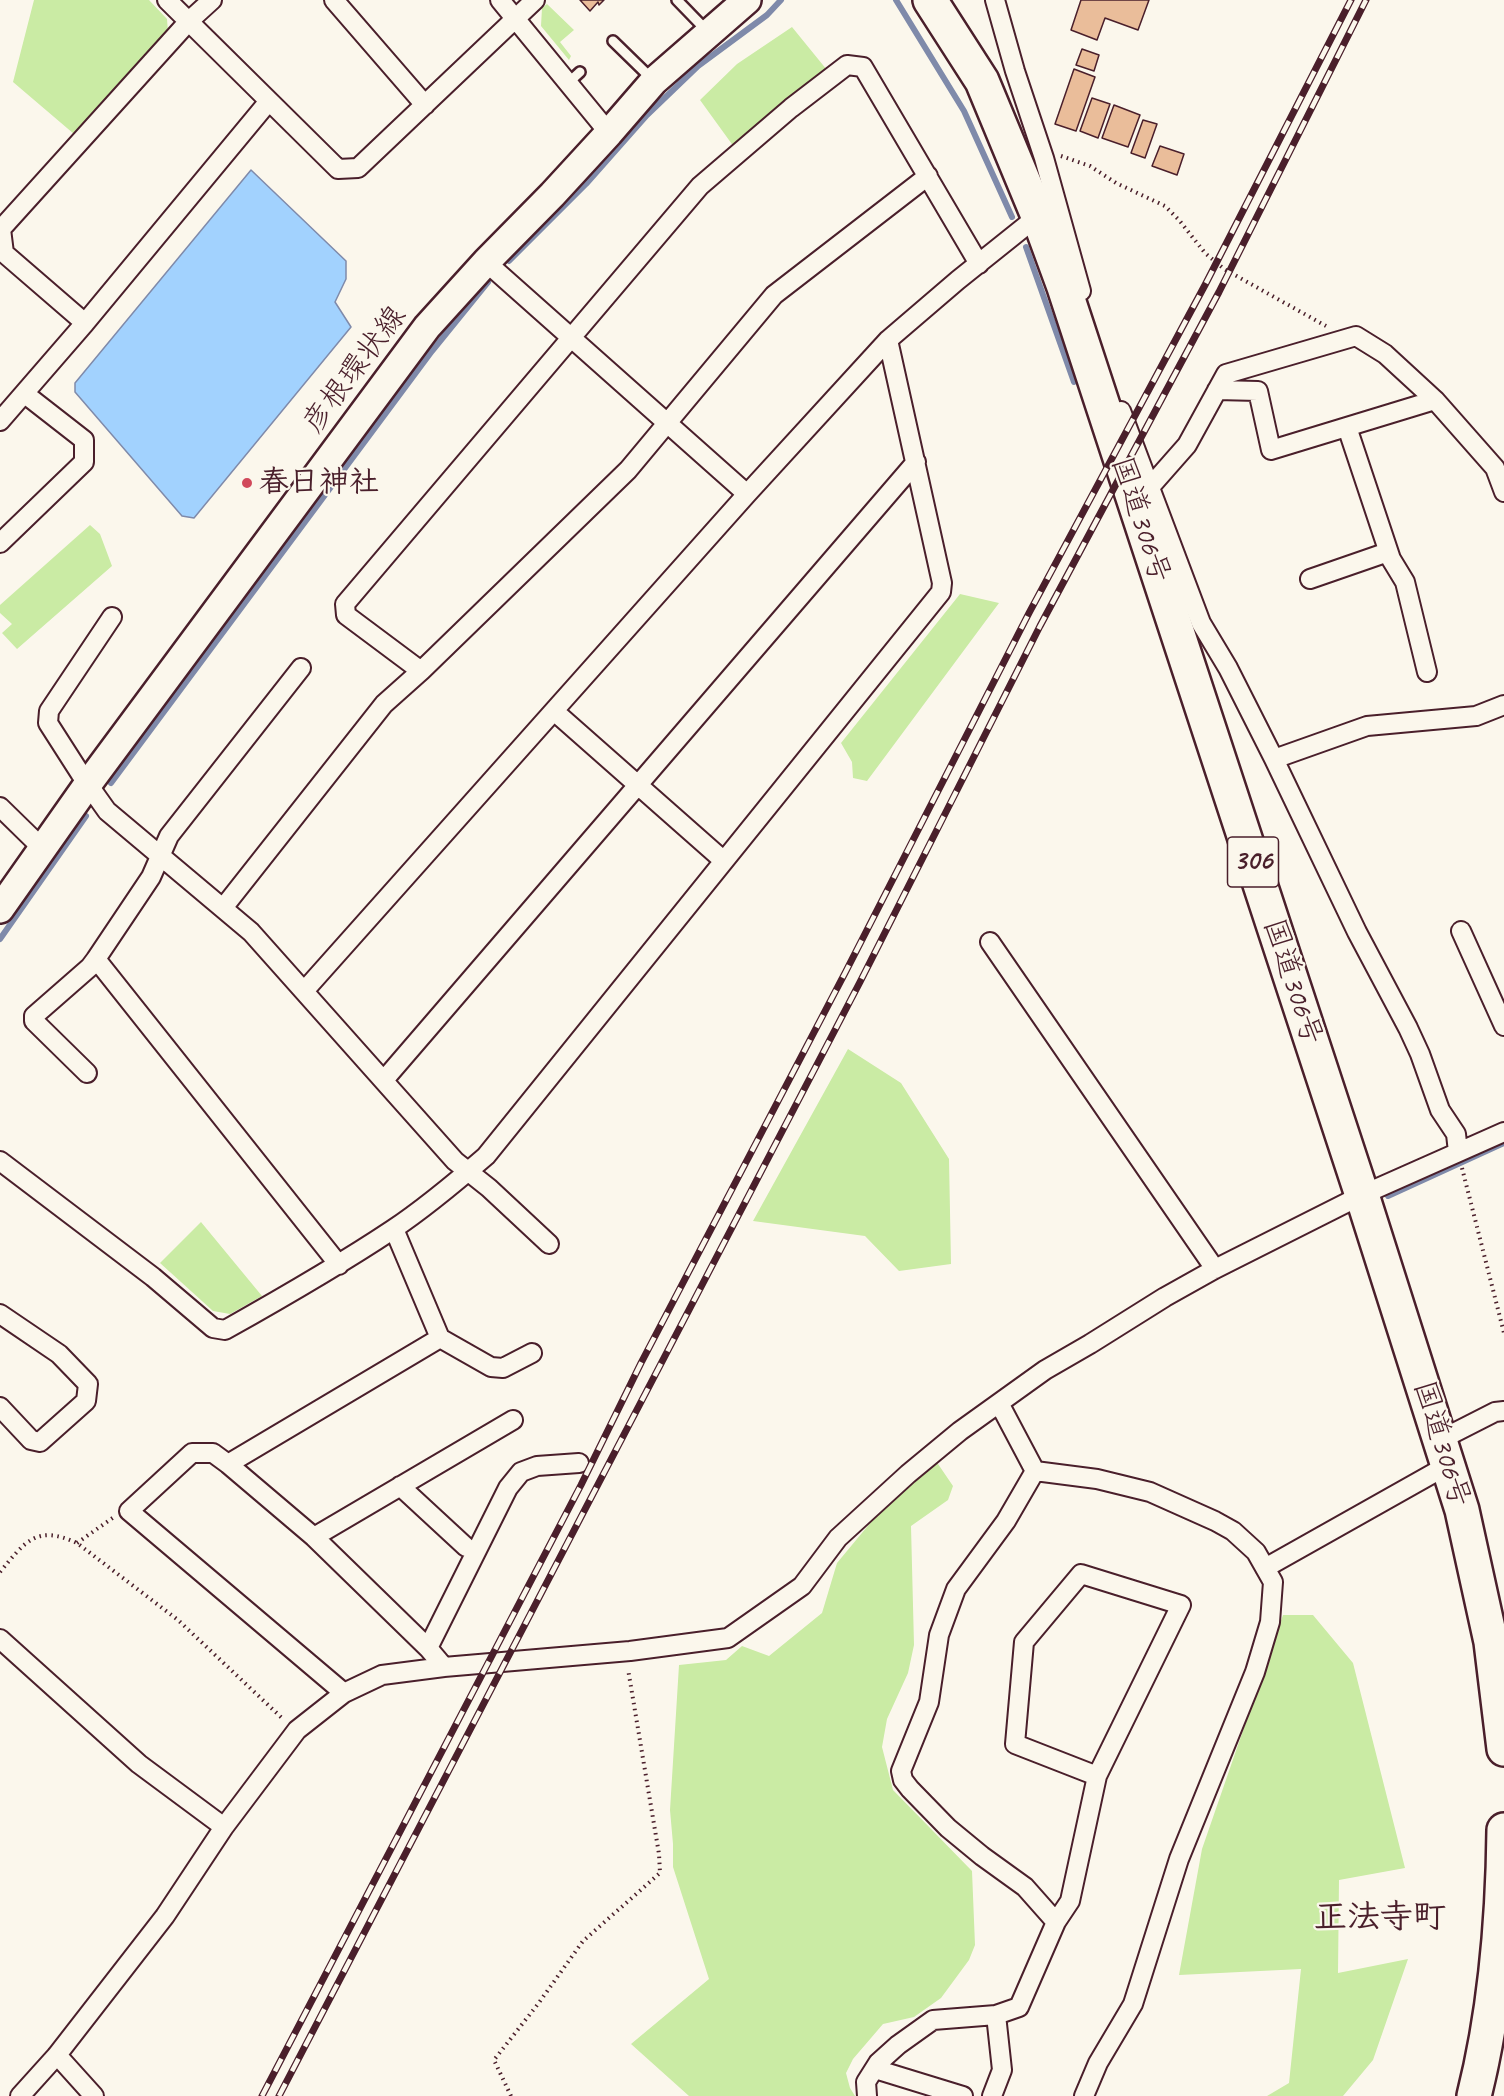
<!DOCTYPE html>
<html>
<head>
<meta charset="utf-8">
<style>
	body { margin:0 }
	canvas { display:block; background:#fbf7ec }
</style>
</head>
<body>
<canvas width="1504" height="2096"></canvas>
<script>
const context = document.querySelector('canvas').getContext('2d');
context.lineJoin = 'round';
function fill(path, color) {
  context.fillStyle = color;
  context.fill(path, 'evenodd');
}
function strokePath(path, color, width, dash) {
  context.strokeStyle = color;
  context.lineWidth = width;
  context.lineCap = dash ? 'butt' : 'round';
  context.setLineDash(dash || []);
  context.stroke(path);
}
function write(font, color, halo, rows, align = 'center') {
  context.font = font + ' Caveat,"Klee One",sans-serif';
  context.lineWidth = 4.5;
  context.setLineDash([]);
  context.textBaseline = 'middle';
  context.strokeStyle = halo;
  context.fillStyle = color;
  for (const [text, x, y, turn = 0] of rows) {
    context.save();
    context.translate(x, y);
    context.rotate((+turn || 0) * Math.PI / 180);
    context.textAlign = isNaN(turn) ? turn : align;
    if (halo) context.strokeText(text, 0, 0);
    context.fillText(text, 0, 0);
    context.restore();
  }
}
const green = new Path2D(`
	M34 0H149L167 19 168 32 74 134 13 82Z
	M547 4 574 30 560 42 571 56 569 60 541 26 542 8Z
	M792 27 827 70 734 147 700 100 737 64Z
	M90 525 100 534 112 566 17 649 2 633 12 624 0 613V605Z
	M960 594 999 603 867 781 853 778 852 762 841 743Z
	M848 1049 901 1083 949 1159 951 1264 899 1271 865 1236 753 1221Z
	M201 1222 262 1296 230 1314 213 1311 160 1263Z
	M936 1461 953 1486 948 1500 911 1526 914 1645 908 1673 887 1719 882 1747 893 1790 972 1871 975 1945 969 1960 941 1998 914 2017 883 2024 853 2059 846 2073 850 2088 855 2096H689L631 2044 709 1979 673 1867V1844L670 1810 679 1665 726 1660 742 1646 769 1656 822 1613 837 1563 886 1504Z
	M1283 1615H1313L1353 1663 1405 1868 1339 1880 1338 1973 1408 1959 1373 2060 1343 2096H1267L1289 2083 1301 1969 1179 1975 1202 1849Z`);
const water = new Path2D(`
	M251 170 346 261V279L335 302 351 327 194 518 182 516 75 392V383Z`);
const stream = new Path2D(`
	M896 0 964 111 1012 217
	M1026 247 1074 382
	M509 261 586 184 647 115 698 66 767 15 781 0
	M111 783 432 351 488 282
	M0 939 86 816
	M1388 1196 1504 1143`);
const building = new Path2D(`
	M580 0H604L599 5 598 2 590 11Z
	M1081 0H1149L1138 30 1105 18 1097 40 1071 30Z
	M1082 49 1099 55 1094 71 1076 65Z
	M1074 69 1095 77 1076 131 1055 124Z
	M1092 98 1110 104 1098 138 1080 131Z
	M1114 105 1140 115 1128 147 1102 138Z
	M1143 120 1157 124 1145 158 1131 153Z
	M1160 146 1184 154 1177 175 1152 166Z`);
const path = new Path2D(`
	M1061 156 1090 166 1116 183 1165 206 1179 220 1205 253 1224 269 1326 326
	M1462 1168 1504 1333
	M77 1543 114 1517
	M0 1572C25 1542 36 1524 77 1543L178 1620 283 1719
	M511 2096 494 2060 538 2004 583 1941 660 1873 659 1854 628 1669`);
const lane = new Path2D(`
	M677 0 707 31
	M613 41 653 80
	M568 83 580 72`);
const street = new Path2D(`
	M167 0 338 169 358 168 535 0
	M334 0 425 105
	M500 0 609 133
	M995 0 1015 71 1044 158 1081 291
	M486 262 747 494
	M85 323 4 253 1 229 189 21 212 0
	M1217 390 1258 391 1271 450 1435 400
	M1121 411 1201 623 1228 668 1274 759 1357 932 1408 1028 1420 1054 1440 1110 1456 1134 1458 1152
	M0 421 85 323 269 101
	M1347 427 1391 559 1405 582 1427 672
	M1150 487 1187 445 1226 374 1356 336 1385 354 1435 400 1495 468 1504 492
	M0 543 84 462V440L25 394
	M1310 579 1388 552
	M112 617 49 711 48 723 80 773 107 811 251 932 455 1161 489 1188 549 1244
	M301 668 169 836 151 877 96 959 339 1265
	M421 671 628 470 774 295 928 176
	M554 711 724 861
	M1274 759 1367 726 1476 716 1504 705
	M0 807 42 848
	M223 908 384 704 421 671 346 615 345 604 700 186 791 108 847 65 863 67 979 264
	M1461 931 1504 1026
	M990 942 1215 1269
	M305 990 747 494 888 340 958 280 1038 216
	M87 1073 34 1021V1016L90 967 96 959
	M384 1080 916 462
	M0 1161 153 1277 213 1328 225 1330C282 1298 338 1266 392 1230 425 1208 456 1182 486 1156L941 592 942 583 888 340
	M0 1314 59 1354 88 1384 86 1401 40 1442 31 1440 0 1407
	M440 1338 491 1367 503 1368 532 1353
	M999 1403 1035 1471
	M1440 1440 1495 1412 1504 1411
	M228 1464 440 1338 394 1229
	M1035 1471 1097 1479 1150 1492 1215 1521 1233 1531 1256 1552 1273 1582 1270 1622 1255 1672 1179 1859 1133 2004 1098 2063 1084 2096
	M400 1486 466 1547
	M314 1537 513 1420
	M1265 1568 1448 1465
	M0 1639 139 1764 224 1827
	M428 1648 508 1488 521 1472 537 1466 579 1463
	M344 1693 129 1511 192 1453H213L228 1464 314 1537 428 1648 444 1667
	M1056 1922 1070 1901 1097 1776 1181 1605 1081 1574 1024 1642 1015 1744 1097 1776
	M57 2055 94 2096
	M875 2069 963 2096
	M20 2096 57 2055 165 1916 224 1827 297 1730 344 1693 382 1675 444 1667 630 1651 728 1638 802 1586 838 1538 908 1474 960 1431 1045 1370 1090 1344 1165 1297 1215 1269 1362 1195 1504 1132
	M867 2096 866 2082 878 2063 898 2045 933 2020 996 2015 1019 2007 1056 1922 1025 1887 982 1856 948 1828 910 1789 903 1780 901 1771 929 1702 939 1635 956 1589 1006 1521 1035 1471
	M992 2096 1002 2070 996 2015`);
const secondary = new Path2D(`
	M0 909 88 784 427 327 486 262 552 195 609 133 654 81 747 0`);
const highway = new Path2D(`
	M930 0 982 81 1038 216 1064 287 1362 1195 1462 1510 1491 1642 1504 1749
	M1474 2096C1496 2009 1503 1919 1504 1830`);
const rail = new Path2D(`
	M262 2096 581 1485 641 1363 845 973 1029 613 1205 285 1351 0
	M279 2096 860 982 1040 626 1219 292 1366 0`);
const markers = [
	[247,483,6,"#d1495b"]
];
const shields = [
	[1253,862,51]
];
const shieldNames = [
	["306",1253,862]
];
const streetNames = [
	["彦根環状線",355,370,-53],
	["国道306号",1140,520,72],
	["国道306号",1292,982,72],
	["国道306号",1441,1444,73]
];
const poiNames = [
	["春日神社",259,483]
];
const quarterNames = [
	["正法寺町",1380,1918]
];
fill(green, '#caeba4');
fill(water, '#a2d2fe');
strokePath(water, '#7f8aaa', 1.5);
strokePath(stream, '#7f8aaa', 6);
fill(building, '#eabd9a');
strokePath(building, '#4a1f2b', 1.5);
strokePath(lane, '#4a1f2b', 14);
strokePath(street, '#4a1f2b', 22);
strokePath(secondary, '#4a1f2b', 32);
strokePath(highway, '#4a1f2b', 38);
strokePath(path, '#4a1f2b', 4, [1.5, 4.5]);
strokePath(lane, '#fbf7ec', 9);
strokePath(street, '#fbf7ec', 18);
strokePath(secondary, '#fbf7ec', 27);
strokePath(highway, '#fbf7ec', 33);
strokePath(rail, '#4a1f2b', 7);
strokePath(rail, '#fbf7ec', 4.5, [14]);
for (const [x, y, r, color] of markers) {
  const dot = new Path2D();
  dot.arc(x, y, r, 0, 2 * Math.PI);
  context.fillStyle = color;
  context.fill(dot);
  strokePath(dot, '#fbf7ec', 2);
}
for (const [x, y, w] of shields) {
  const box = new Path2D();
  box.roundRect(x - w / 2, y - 25, w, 50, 4.5);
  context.fillStyle = '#fbf7ec';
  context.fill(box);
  strokePath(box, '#4a1f2b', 1.5);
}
write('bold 28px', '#4a1f2b', null, shieldNames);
write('30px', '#4a1f2b', '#fbf7ec', streetNames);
write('bold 30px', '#4a1f2b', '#fbf7ec', poiNames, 'left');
write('bold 33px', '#4a1f2b', '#fbf7ec', quarterNames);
</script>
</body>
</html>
